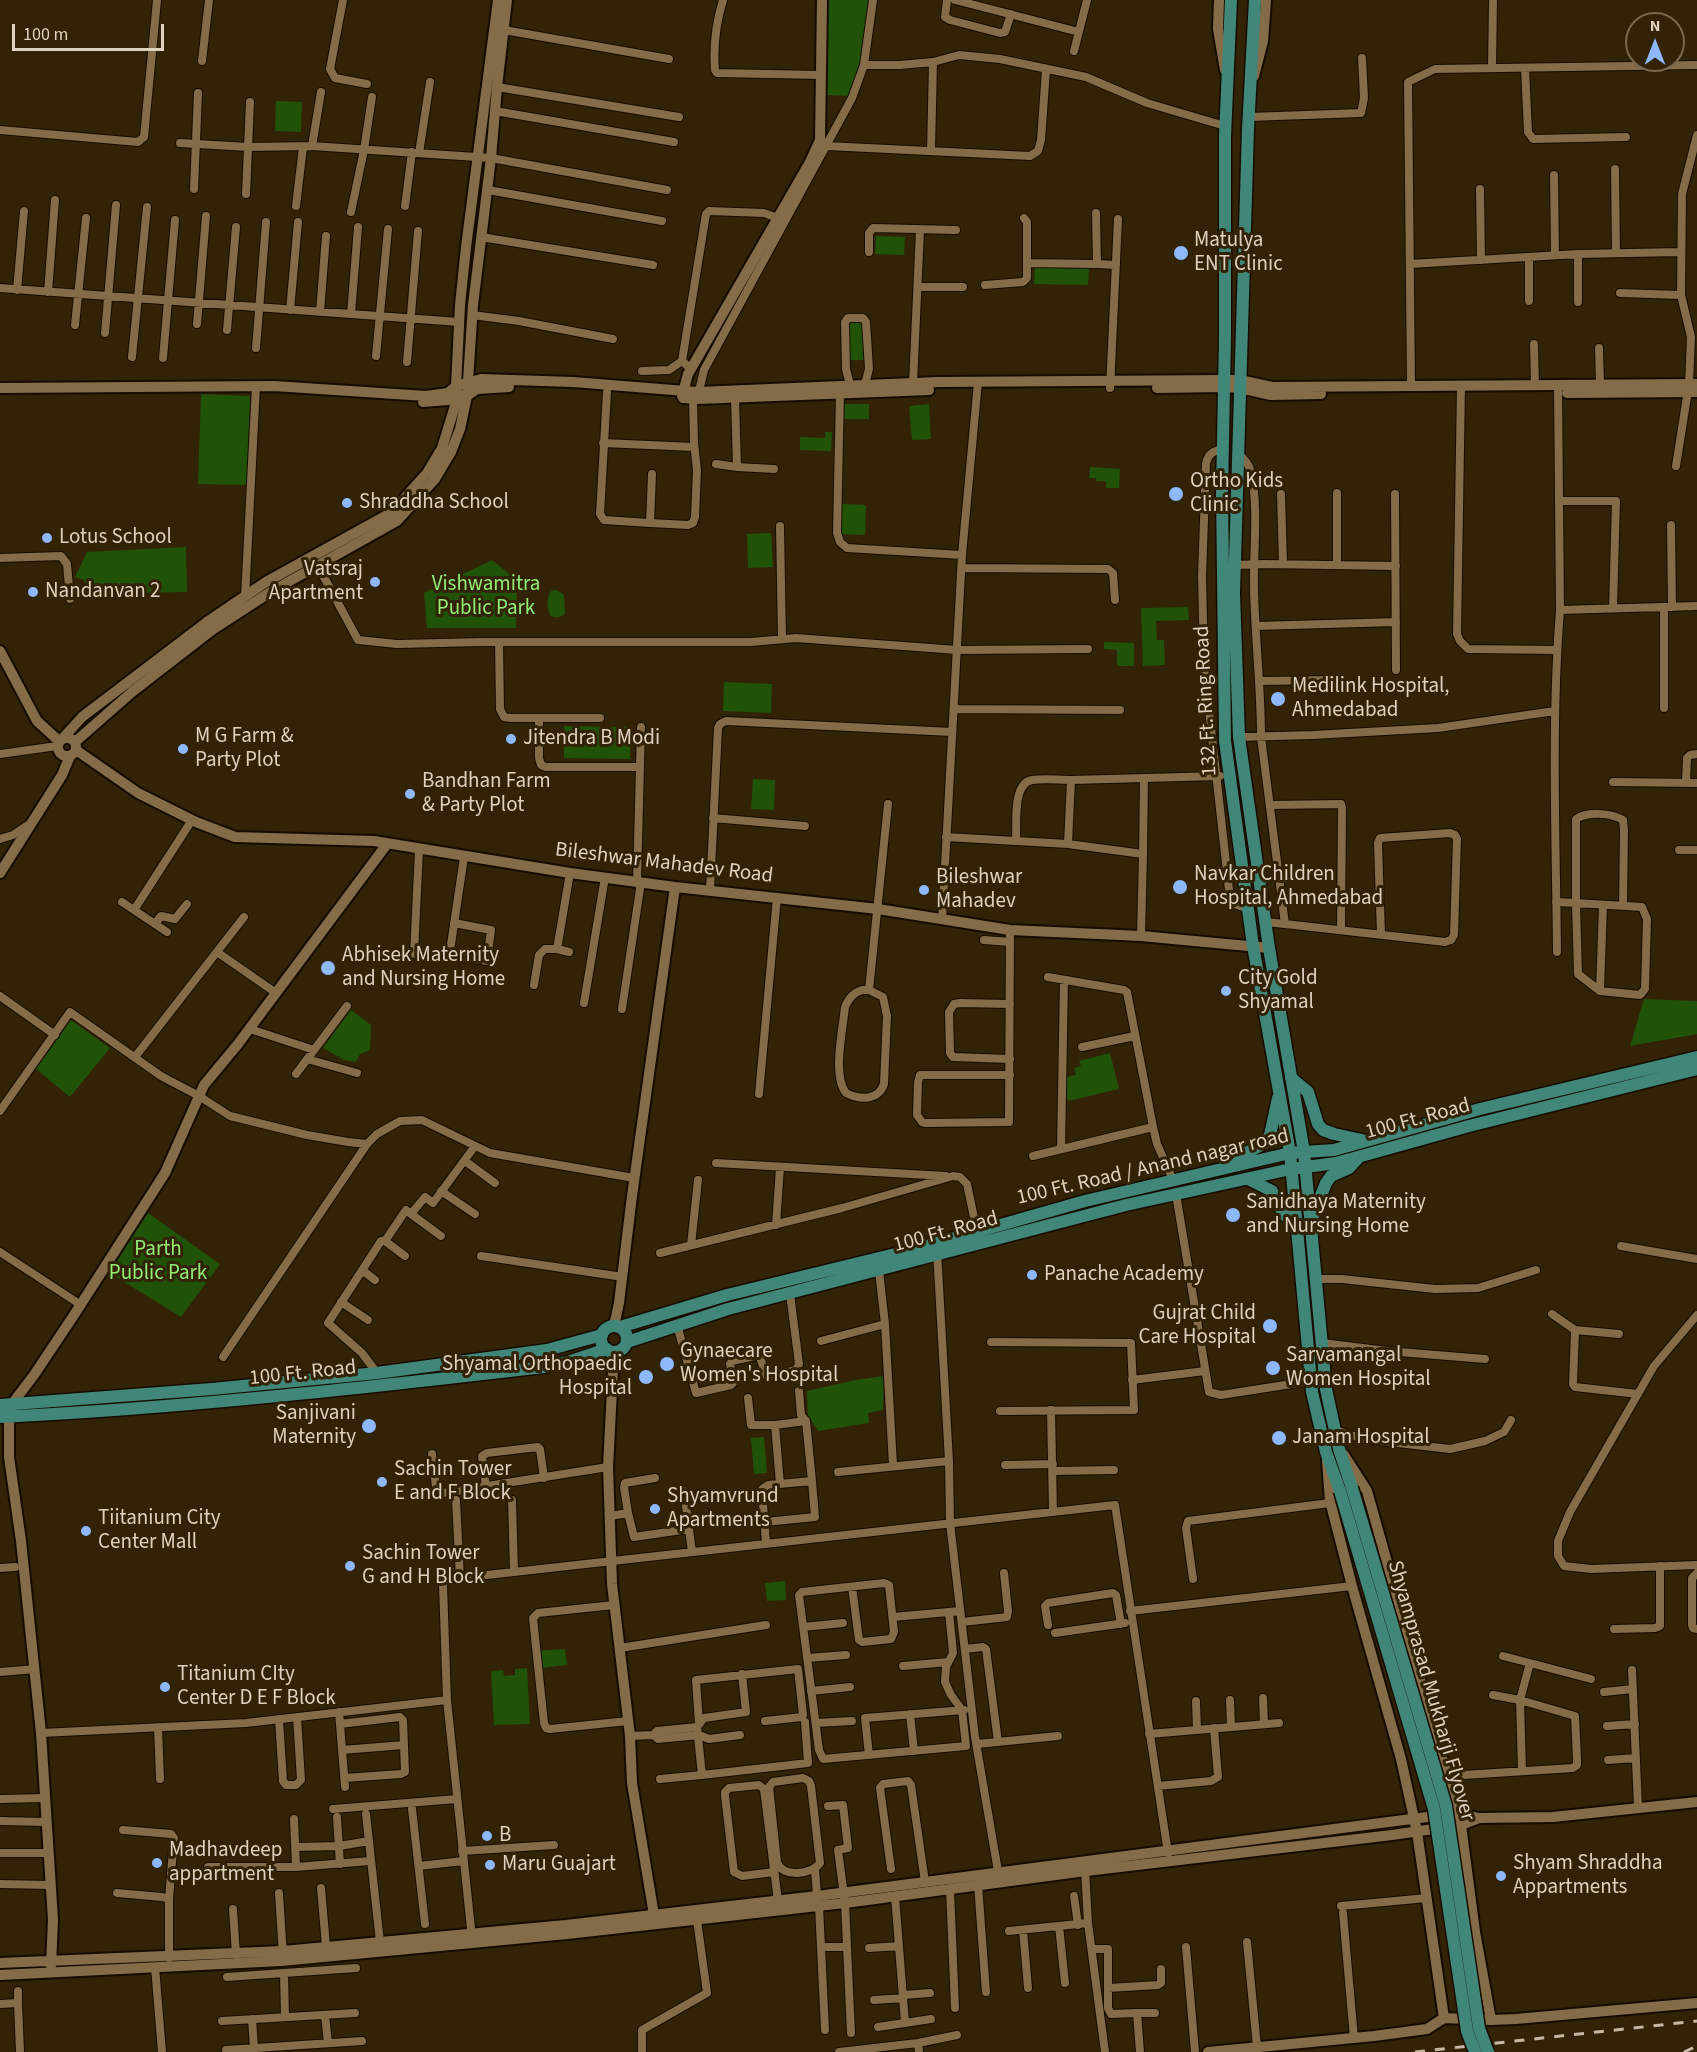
<!DOCTYPE html>
<html>
<head>
<meta charset="utf-8">
<style>
	body { margin:0 }
	#map { position:relative; width:1697px; height:2052px; overflow:hidden; background:#322206; font-family:"Source Sans 3",sans-serif }
	canvas { display:block }
	.north { position:absolute; left:1625px; top:12px; width:60px; height:60px; box-sizing:border-box; background:#322206; border:2px solid #776850; border-radius:50%; rotate:0deg; font-size:16px; font-weight:700; line-height:24px; text-align:center; color:#ded1be }
	.north::after { content:''; display:block; margin:auto; width:21px; height:27px; background:#8db9fc; clip-path:polygon(50% 0,100% 100%,50% 72%,0 100%) }
	.scale { position:absolute; left:12px; top:24px; width:152px; height:27px; box-sizing:border-box; border:3px solid #ded1be; border-top:0; padding-left:8px; font-size:18px; line-height:21px; white-space:nowrap; color:#ded1be; -webkit-text-stroke:4px #322206; paint-order:stroke }
</style>
</head>
<body>
<div id="map">
<canvas width="1697" height="2052"></canvas>
<div class="north">N</div>
<div class="scale">100 m</div>
</div>
<script>
const context = document.querySelector('canvas').getContext('2d');
context.lineJoin = 'round';
function fill(path, color) {
  context.fillStyle = color;
  context.fill(path, 'evenodd');
}
function strokePath(path, color, width, dash) {
  context.strokeStyle = color;
  context.lineWidth = width;
  context.lineCap = dash ? 'butt' : 'round';
  context.setLineDash(dash || []);
  context.stroke(path);
}
function write(font, color, halo, rows, align = 'center') {
  context.font = font + ' "Source Sans 3",sans-serif';
  context.lineWidth = 6;
  context.setLineDash([]);
  context.textBaseline = 'middle';
  context.strokeStyle = halo;
  context.fillStyle = color;
  for (const [text, x, y, turn = 0] of rows) {
    context.save();
    context.translate(x, y);
    context.rotate((+turn || 0) * Math.PI / 180);
    context.textAlign = isNaN(turn) ? turn : align;
    if (halo) context.strokeText(text, 0, 0);
    context.fillText(text, 0, 0);
    context.restore();
  }
}
const green = new Path2D(`
	M827 0H872L861 65 850 96 826 95Z
	M276 101 302 102 301 132 275 131Z
	M876 236 905 237 904 255 875 254Z
	M1035 266 1089 267 1088 285 1034 284Z
	M847 320H863L865 360H848Z
	M201 394 250 396 247 485 198 484Z
	M844 404H869V419H844Z
	M929 404 931 439 912 440 909 406Z
	M825 432H832L831 451 800 450V437L825 438Z
	M1090 467 1120 469 1119 488H1106V481H1096V478H1089Z
	M842 504 866 505 865 535 841 534Z
	M771 533 773 567 748 568 747 534Z
	M186 547 187 592 88 594 84 580 75 577 87 552Z
	M492 560 517 580 516 628H427L424 593Z
	M557 590 564 595 565 613C561 618 557 618 551 616 547 610 546 597 551 591Z
	M1188 607 1189 620 1156 621 1157 640H1164L1165 665 1143 666 1141 608Z
	M1104 642 1134 643V666H1117V650L1104 649Z
	M724 682 772 684 771 713 723 711Z
	M564 726 630 727V759L564 758Z
	M753 779 775 780 774 810 751 809Z
	M1644 999 1697 1001V1034L1630 1046Z
	M351 1010 371 1025 370 1050 360 1054 356 1062 344 1060 323 1048Z
	M71 1020 110 1048 70 1097 36 1069Z
	M1110 1053 1119 1089 1068 1101 1062 1078 1076 1075 1074 1068 1081 1066 1079 1061Z
	M148 1213 220 1264 181 1317 108 1272Z
	M884 1376 883 1410 868 1413 869 1423 818 1431 808 1415 807 1391 856 1380Z
	M764 1437 767 1473 754 1474 751 1438Z
	M785 1581 786 1600 767 1601 765 1583Z
	M565 1649 567 1665 539 1668 537 1651Z
	M527 1668 530 1724 494 1725 491 1671 503 1670 504 1676 515 1675V1669Z`);
const street = new Path2D(`
	M343 0 330 69 335 78 367 84
	M723 0C716 23 713 46 715 70L717 73 821 75
	M947 0 945 17 950 20 1000 33 1005 32 1011 14
	M955 0 1079 32
	M504 30 669 59
	M1074 51 1087 0
	M202 61 209 0
	M864 65H900L933 62 959 55 1000 59 1086 77 1147 103 1225 126
	M1492 68 1493 0
	M1525 68 1528 132 1533 139 1626 137
	M497 87 679 117
	M321 92 312 146 491 158 667 190
	M495 111 674 142
	M1249 117 1361 113 1364 98 1362 58
	M0 130 138 142 144 137 157 0
	M180 143 248 147 312 146
	M827 146 1030 156 1038 151 1041 140 1046 70
	M931 151 933 62
	M419 153 430 82
	M1615 169 1616 253
	M1554 175 1555 255
	M194 189 198 93
	M1480 189 1481 260
	M488 190 662 221
	M246 194 250 102
	M296 206 303 147
	M405 206 412 152
	M351 212 364 150 372 97
	M481 237 653 265
	M869 252V233L873 228 956 230
	M1529 257V301
	M1027 263 1097 264 1096 213
	M1097 264 1116 265
	M1410 264 1578 254 1681 252
	M985 285 1023 282 1027 278V222L1024 218
	M918 287H963
	M0 288 459 322
	M17 290 24 211
	M48 292 55 200
	M1620 293 1681 295
	M1578 302V254
	M290 310 298 222
	M320 312 326 236
	M351 314 358 227
	M472 315 519 321 613 339
	M197 324 206 216
	M75 325 86 218
	M227 330 236 227
	M105 333 116 205
	M1534 344 1535 386
	M256 348 266 222
	M1599 348 1600 385
	M376 356 388 229
	M132 357 147 207
	M163 358 175 220
	M407 362 418 231
	M691 369 682 361 706 214 709 211 764 213 778 218
	M642 371 669 370 682 361
	M913 383 920 230
	M850 385 846 369 845 322 848 318H863L866 322 869 369 865 384
	M1461 386 1457 634 1460 641 1468 649 1557 650
	M1558 386 1560 610
	M1411 387 1408 82 1435 69 1697 65
	M1110 388 1118 219
	M607 392 600 514 604 520 650 523
	M840 393 837 533 840 542 847 548 962 555
	M698 395 704 370 852 98 864 65 873 0
	M735 397 737 467 774 469
	M603 443 694 447
	M1223 449C1213 451 1208 454 1206 463L1202 576 1204 665 1230 899 1234 904 1249 909
	M1238 454C1245 459 1249 464 1251 472 1259 508 1253 552 1254 588 1255 638 1261 687 1261 737L1285 924
	M716 464 737 467
	M1676 466 1689 384 1691 337 1681 295 1682 194 1697 135
	M652 474 650 523 688 525 693 523 695 517 697 470 694 443 693 398
	M1337 493V565
	M1281 494 1283 564
	M1395 494 1396 670
	M1559 501H1616L1613 608
	M1671 525 1672 607
	M780 526 782 639
	M0 558 61 556 67 564 70 599
	M1235 565 1263 564 1396 566
	M318 566 358 640 397 644 483 642H751L796 638 957 650 1088 649
	M962 568 1108 569 1113 573 1115 600
	M245 597 256 386
	M1664 607V708
	M1256 626 1396 622
	M499 642 500 709 504 717 511 718H600
	M1259 681 1336 680
	M954 709 1120 710
	M539 718V758L541 765 546 767H640
	M1239 737 1313 735 1438 728 1555 711
	M0 754 57 746
	M1071 780 1220 776
	M1613 782 1697 783
	M1686 783 1687 758 1690 755 1697 754
	M1270 805 1341 804 1342 808 1341 930
	M713 818 805 826
	M946 837 1016 841C1017 825 1012 783 1032 780 1045 778 1059 780 1071 780L1068 844 1016 841
	M0 839 13 835 28 825
	M1068 844 1143 854 1144 779
	M1679 850H1697
	M637 882 641 727
	M710 890 718 728 720 724 726 721 952 732
	M122 902 167 932
	M1556 902 1576 903 1578 974 1600 991 1640 995 1645 989 1647 919 1642 907 1576 903V819C1588 811 1611 813 1623 820L1624 830 1623 906
	M134 910 192 820
	M942 920 962 555 978 382
	M1266 922 1294 925 1445 942 1451 940 1454 935 1457 839 1455 835 1450 833 1380 838 1378 843 1381 935
	M454 923 491 930 487 961 454 956 450 951 464 857
	M155 924 161 916 175 919 187 904
	M1141 936 1143 854
	M984 940 1010 942
	M557 949 569 952
	M217 952 276 993
	M1557 952C1556 838 1551 724 1560 610L1697 606
	M414 954 419 850
	M1048 977 1124 990 1127 992 1153 1127 1157 1144 1173 1180
	M534 985 539 955 545 949H557L570 873
	M862 990H869L883 997 887 1016 884 1084C878 1101 860 1100 846 1093 832 1076 843 1028 845 1007 849 998 853 993 862 990Z
	M869 990 888 804
	M1600 991 1603 905
	M0 996 55 1035
	M584 1003 605 877
	M622 1009 641 882
	M250 1029 314 1050
	M1082 1047 1135 1036
	M135 1057 244 917
	M307 1059 357 1073
	M1010 1059 953 1057 950 1053 949 1012 954 1004 960 1003 1010 1004
	M296 1074 347 1006
	M1010 1075H920L918 1082 917 1115 922 1122 925 1123 1009 1122V1119L1010 930
	M759 1094 777 897
	M0 1111 70 1012 161 1076 199 1096 230 1116 307 1135 348 1142 367 1144 377 1134 400 1121 422 1120 490 1153 634 1178
	M1061 1149 1064 980
	M1033 1156 1153 1127
	M465 1161 495 1183
	M716 1163 946 1176
	M441 1191 475 1214
	M1176 1194 1209 1392 1221 1395 1311 1381
	M411 1214 441 1236
	M776 1225 780 1167
	M385 1241 405 1256
	M691 1245 698 1180
	M1621 1246 1697 1259
	M937 1251 949 1461 950 1523 975 1737 999 1877
	M0 1252 81 1305
	M660 1253 842 1208 953 1176 960 1177 967 1184 977 1232
	M481 1256 623 1277
	M362 1270 375 1280
	M879 1271 885 1324 893 1465
	M1315 1279H1342L1435 1289 1478 1288 1536 1270
	M341 1302 368 1320
	M1552 1314 1575 1330 1573 1384 1575 1387 1638 1394
	M1697 1315 1654 1366 1570 1512 1558 1541V1556L1564 1566 1591 1569 1697 1565
	M677 1325 696 1393 731 1385 733 1383 730 1364 732 1361 759 1355 767 1377 796 1370 799 1364 790 1294
	M1575 1330 1619 1334
	M821 1341 885 1324
	M991 1342 1131 1343 1134 1410 1000 1411
	M1322 1343 1387 1351 1485 1359
	M223 1357 367 1144
	M377 1373 362 1353 328 1323 381 1241H385L406 1210 411 1214 425 1197 433 1203 475 1146
	M1132 1380 1205 1371
	M799 1391 801 1415 806 1421 812 1481
	M748 1398 751 1425H775L780 1484
	M1051 1410 1053 1512
	M775 1425 806 1421
	M1335 1430 1363 1439 1450 1449 1485 1441 1504 1432 1511 1420
	M432 1454 436 1487 443 1493 608 1467
	M1005 1465 1053 1464
	M1053 1471 1114 1470
	M838 1472 949 1461
	M486 1487 482 1456 487 1453 538 1447 540 1449 544 1478
	M684 1491 692 1552
	M456 1500 460 1578
	M512 1500 514 1572
	M628 1513 624 1487 625 1483 655 1478
	M610 1516 628 1513 634 1537 689 1529
	M765 1522 815 1517 812 1481 768 1485 762 1489V1491L766 1543
	M0 1568 15 1567
	M1697 1573 1692 1578V1625L1693 1628 1697 1629
	M1193 1579 1186 1528 1188 1521 1330 1503
	M852 1587 859 1640 862 1642 891 1639 894 1632 889 1585 884 1583 802 1592 799 1595 819 1750 823 1759 966 1746 962 1710 951 1695 945 1682 946 1667 953 1653 949 1612
	M614 1605 538 1613 533 1618 544 1723 546 1728 550 1729 628 1721
	M1130 1611 1352 1586
	M893 1617 960 1611
	M962 1622 1007 1617 1008 1611 1004 1573
	M1048 1625 1045 1606 1048 1603 1113 1593 1116 1595 1121 1624
	M803 1627 843 1623
	M1614 1629 1655 1628 1660 1626V1566
	M1055 1633 1125 1623
	M620 1648 766 1625
	M965 1649 983 1647 986 1649 998 1742
	M1503 1656 1530 1663
	M807 1658 846 1655
	M903 1666 948 1662
	M1632 1670 1638 1807
	M0 1672 35 1669
	M811 1691 850 1687
	M1604 1692 1633 1689
	M1493 1695 1520 1700 1530 1663 1591 1679
	M1263 1698 1264 1724
	M1230 1700 1231 1727
	M1196 1701 1197 1730
	M339 1712 345 1787
	M910 1714 914 1751
	M279 1719 283 1781 286 1785H296L301 1780 297 1717
	M816 1723 852 1721
	M340 1724 400 1717 403 1720 405 1772 401 1774 345 1778
	M699 1724 696 1680 798 1669 803 1715 802 1717 765 1721
	M1607 1726 1635 1724
	M158 1727 160 1779
	M41 1733 246 1723 447 1700
	M1149 1734 1279 1723
	M653 1735 658 1739 699 1735 709 1739 740 1735
	M630 1736 653 1735 657 1731 697 1727
	M977 1744 1058 1736
	M342 1750 404 1745
	M869 1755 865 1718 964 1710
	M1608 1760 1636 1758
	M702 1775 808 1763 805 1722
	M1448 1776 1573 1768 1577 1765V1759L1575 1716 1520 1700 1522 1771
	M803 1778 809 1781 811 1786 820 1863C812 1875 782 1878 777 1862L769 1787 773 1782Z
	M660 1779 702 1775 697 1727 704 1718 746 1712 742 1674
	M1158 1786 1211 1781 1218 1777 1214 1728
	M0 1799 45 1798
	M828 1806 843 1805 848 1848 838 1850 845 1903 851 2033
	M333 1809 457 1799
	M412 1809 425 1924
	M366 1814 380 1942
	M337 1817 340 1864
	M294 1819 296 1867 370 1861
	M0 1821 46 1822
	M123 1830 171 1834 174 1838 169 1899V1958
	M296 1847 339 1846 369 1841
	M462 1851 554 1845
	M0 1853H48
	M419 1866 463 1861
	M208 1867H296
	M815 1869 817 1896
	M891 1869 880 1788 883 1784 908 1781 911 1785 925 1882
	M1085 1869 1088 1923 1105 2052
	M774 1872 742 1876 734 1872 725 1796V1792L729 1788 759 1785 764 1789 778 1901
	M0 1884 50 1885
	M978 1885 986 1992
	M321 1888 326 1946
	M950 1889 955 2008
	M117 1893 162 1897 169 1899
	M279 1893 283 1956
	M895 1896 905 2023
	M1074 1896 1078 1925
	M819 1906 825 2030
	M1341 1906 1427 1898
	M233 1909 236 1955
	M1343 1913 1354 2038
	M1059 1926 1065 1983
	M1023 1930 1028 1988
	M1009 1931 1088 1923
	M472 1938 447 1700 443 1585 444 1581 460 1578 1115 1505 1168 1853
	M1247 1942 1257 2047
	M821 1947H847
	M1186 1947 1195 2052
	M869 1948 899 1946
	M1092 1949H1108V1988L1158 1985 1161 1983V1969
	M155 1967 162 2052
	M284 1973 285 2017
	M227 1977 356 1968
	M1108 1988V2008L1111 2014 1137 2013 1140 2052
	M903 1995 930 1993
	M874 2000 903 1998
	M18 2003 20 2052
	M0 2004 18 2003V1991
	M1137 2013H1155
	M325 2015 328 2043
	M252 2019 254 2048
	M222 2021 355 2013
	M878 2027 931 2019
	M918 2043 919 2052
	M226 2050 362 2041
	M642 2052V2030L707 1993 697 1920
	M839 2052 918 2043 957 2035`);
const secondary = new Path2D(`
	M1219 0 1218 29 1225 70
	M1254 76 1263 41 1266 0
	M0 388 274 386 426 396 448 393 456 386 481 379 573 382 698 392 938 382 1224 380H1240L1272 387 1697 384
	M1157 388 1224 387 1240 388 1271 395 1321 394
	M1567 393 1697 392
	M682 396 688 374 810 162 820 140 822 0
	M683 398 698 399 929 390
	M423 402 448 400 458 396H467L477 389 509 387
	M0 651 37 721 59 741
	M64 737 82 717 207 622 266 582 391 513 427 473 442 448 458 396 456 386 460 305 466 247 498 0
	M58 747a9 9 0 1 1 18 0a9 9 0 1 1-18 0Z
	M75 742 132 692 212 630 272 591 397 521 435 479 451 452 460 429 467 396 473 305 491 158 497 87 507 0
	M76 750 138 793 196 822 235 837 374 841 570 873 675 887 878 909 1010 930 1141 936 1269 948
	M0 873 62 775 70 756
	M614 1326 619 1303 632 1196 675 887
	M614 1351 608 1467 612 1584 630 1736 632 1783 655 1921
	M1344 1455 1367 1491 1461 1825 1475 1932 1491 2020
	M1327 1461 1330 1501 1352 1586 1401 1759 1417 1832 1444 2018
	M0 1963 283 1951 566 1925 817 1896 1458 1813 1479 1818 1553 1817 1697 1802
	M51 1966 53 1920 41 1733 21 1541 9 1457V1416L12 1404 34 1375 74 1315 165 1173 204 1085 238 1044 387 844
	M0 1975 281 1961 567 1934 845 1903 1086 1871 1392 1835 1461 1825 1479 1818
	M1208 2052 1374 2036 1427 2029 1444 2018 1491 2020 1516 2019 1697 2003`);
const primary = new Path2D(`
	M1231 0 1225 136V336L1222 493 1225 741 1253 946 1290 1153 1312 1392 1326 1452 1340 1491
	M1255 0 1248 129 1234 593 1239 737 1269 948 1304 1152 1326 1389 1339 1449 1352 1488
	M1291 1078 1308 1092 1318 1124 1323 1130 1334 1134 1362 1140
	M1235 1165 1246 1153 1265 1143 1270 1135 1278 1098
	M1248 1179 1272 1191 1283 1213 1296 1227
	M1311 1221 1326 1183 1331 1176 1349 1168 1359 1157
	M601 1339a13 13 0 1 1 26 0a13 13 0 1 1-26 0Z
	M620 1327 727 1295 916 1249 1085 1201 1290 1153 1334 1150 1480 1109 1697 1057
	M627 1342 728 1309 1126 1205 1291 1169 1336 1163 1469 1126 1697 1069
	M0 1405 212 1389 377 1373 547 1350 602 1335
	M0 1417C182 1408 363 1388 544 1367L571 1361 607 1349`);
const rail = new Path2D(`
	M1415 2052 1697 2021
	M1684 2052 1697 2046`);
const primaryBridge = new Path2D(`
	M1352 1488 1446 1806 1479 2028 1488 2052
	M1340 1491 1434 1809 1467 2031 1475 2052`);
const markers = [
	[1181,253,8,"#8db9fc"],
	[1176,494,8,"#8db9fc"],
	[347,503,6,"#8db9fc"],
	[47,538,6,"#8db9fc"],
	[375,582,6,"#8db9fc"],
	[33,592,6,"#8db9fc"],
	[1278,699,8,"#8db9fc"],
	[511,739,6,"#8db9fc"],
	[183,749,6,"#8db9fc"],
	[410,794,6,"#8db9fc"],
	[1180,887,8,"#8db9fc"],
	[924,890,6,"#8db9fc"],
	[328,968,8,"#8db9fc"],
	[1226,991,6,"#8db9fc"],
	[1233,1215,8,"#8db9fc"],
	[1032,1275,6,"#8db9fc"],
	[1270,1326,8,"#8db9fc"],
	[667,1364,8,"#8db9fc"],
	[1273,1368,8,"#8db9fc"],
	[646,1377,8,"#8db9fc"],
	[369,1426,8,"#8db9fc"],
	[1279,1438,8,"#8db9fc"],
	[382,1482,6,"#8db9fc"],
	[655,1509,6,"#8db9fc"],
	[86,1531,6,"#8db9fc"],
	[350,1566,6,"#8db9fc"],
	[165,1687,6,"#8db9fc"],
	[487,1836,6,"#8db9fc"],
	[157,1863,6,"#8db9fc"],
	[490,1865,6,"#8db9fc"],
	[1501,1876,6,"#8db9fc"]
];
const poiNames = [
	["Matulya",1194,241],
	["ENT Clinic",1194,265],
	["Ortho Kids",1190,482],
	["Clinic",1190,506],
	["Shraddha School",359,503],
	["Lotus School",59,538],
	["Vatsraj",363,570,"right"],
	["Apartment",363,594,"right"],
	["Nandanvan 2",45,592],
	["Medilink Hospital,",1292,687],
	["Ahmedabad",1292,711],
	["M G Farm &",195,737],
	["Party Plot",195,761],
	["Jitendra B Modi",523,739],
	["Bandhan Farm",422,782],
	["& Party Plot",422,806],
	["Navkar Children",1194,875],
	["Hospital, Ahmedabad",1194,899],
	["Bileshwar",936,878],
	["Mahadev",936,902],
	["Abhisek Maternity",342,956],
	["and Nursing Home",342,980],
	["City Gold",1238,979],
	["Shyamal",1238,1003],
	["Sanidhaya Maternity",1246,1203],
	["and Nursing Home",1246,1227],
	["Panache Academy",1044,1275],
	["Gujrat Child",1256,1314,"right"],
	["Care Hospital",1256,1338,"right"],
	["Gynaecare",680,1352],
	["Women's Hospital",680,1376],
	["Sarvamangal",1286,1356],
	["Women Hospital",1286,1380],
	["Shyamal Orthopaedic",632,1365,"right"],
	["Hospital",632,1389,"right"],
	["Sanjivani",356,1414,"right"],
	["Maternity",356,1438,"right"],
	["Janam Hospital",1292,1438],
	["Sachin Tower",394,1470],
	["E and F Block",394,1494],
	["Shyamvrund",667,1497],
	["Apartments",667,1521],
	["Tiitanium City",98,1519],
	["Center Mall",98,1543],
	["Sachin Tower",362,1554],
	["G and H Block",362,1578],
	["Titanium CIty",177,1675],
	["Center D E F Block",177,1699],
	["B",499,1836],
	["Madhavdeep",169,1851],
	["appartment",169,1875],
	["Shyam Shraddha",1513,1864],
	["Appartments",1513,1888],
	["Maru Guajart",502,1865]
];
const parkNames = [
	["Vishwamitra",486,585],
	["Public Park",486,609],
	["Parth",158,1250],
	["Public Park",158,1274]
];
const streetNames = [
	["132 Ft. Ring Road",1207,701,-93],
	["Bileshwar Mahadev Road",664,864,7],
	["100 Ft. Road",1418,1120,-15],
	["100 Ft. Road / Anand nagar road",1153,1168,-13],
	["100 Ft. Road",946,1233,-15],
	["100 Ft. Road",303,1374,-6],
	["Shyamprasad Mukharji Flyover",1430,1691,74]
];
fill(green, '#205308');
strokePath(street, '#160c00', 10);
strokePath(secondary, '#160c00', 14);
strokePath(primary, '#160c00', 15);
strokePath(street, '#836c47', 8);
strokePath(secondary, '#836c47', 10);
strokePath(primary, '#408679', 12);
strokePath(rail, '#c5b8a4', 3, [10, 10]);
strokePath(primaryBridge, '#160c00', 15, []);
strokePath(primaryBridge, '#408679', 12);
for (const [x, y, r, color] of markers) {
  const dot = new Path2D();
  dot.arc(x, y, r, 0, 2 * Math.PI);
  context.fillStyle = color;
  context.fill(dot);
  strokePath(dot, '#322206', 2);
}
write('21px', '#ded1be', '#322206', poiNames, 'left');
write('21px', '#92ef73', '#322206', parkNames);
write('21px', '#ded1be', '#322206', streetNames);
</script>
</body>
</html>
